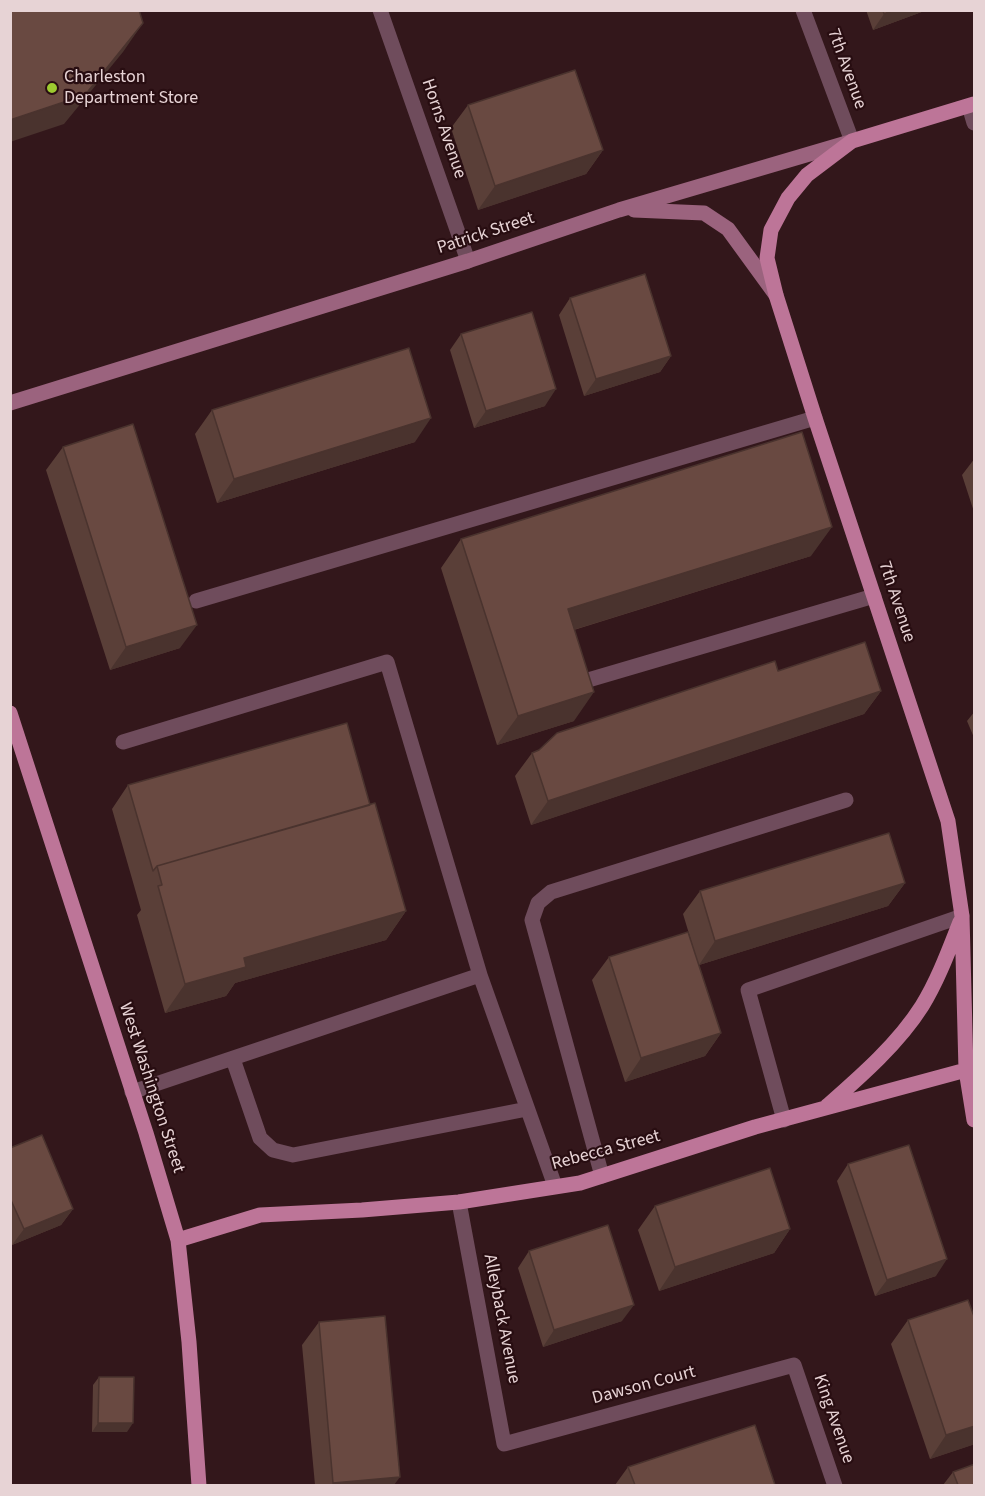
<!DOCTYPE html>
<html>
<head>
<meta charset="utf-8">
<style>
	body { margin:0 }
	#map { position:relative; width:985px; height:1496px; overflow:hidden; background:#33171b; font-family:"Source Sans 3",sans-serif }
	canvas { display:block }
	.frame { position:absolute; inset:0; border:12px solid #e7d3d5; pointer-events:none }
</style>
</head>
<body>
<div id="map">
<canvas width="985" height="1496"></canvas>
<div class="frame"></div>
</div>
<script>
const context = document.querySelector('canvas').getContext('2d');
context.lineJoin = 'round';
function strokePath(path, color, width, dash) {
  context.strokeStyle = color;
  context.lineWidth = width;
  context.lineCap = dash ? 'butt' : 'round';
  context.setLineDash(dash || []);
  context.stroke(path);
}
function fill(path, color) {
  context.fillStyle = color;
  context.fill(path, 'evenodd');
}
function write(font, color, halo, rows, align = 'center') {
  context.font = font + ' "Source Sans 3",sans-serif';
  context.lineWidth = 4.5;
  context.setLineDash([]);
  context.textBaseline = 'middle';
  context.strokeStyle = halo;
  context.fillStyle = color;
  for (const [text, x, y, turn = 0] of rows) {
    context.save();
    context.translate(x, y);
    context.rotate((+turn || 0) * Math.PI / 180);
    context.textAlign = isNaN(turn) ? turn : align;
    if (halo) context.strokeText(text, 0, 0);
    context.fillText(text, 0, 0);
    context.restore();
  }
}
const lane = new Path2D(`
	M380 10 468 261
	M969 106 974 123
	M196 601 815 418
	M578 683 874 596
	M123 742 387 662 480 975 132 1092
	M480 975 555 1186
	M233 1059 260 1138 273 1150 293 1155 527 1109
	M784 1120 748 990 962 916
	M602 1176 532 920 538 903 551 892 846 800
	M459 1202 504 1444 794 1365 835 1486`);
const street = new Path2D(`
	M803 10 852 141`);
const secondary = new Path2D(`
	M634 210 704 213 728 229 776 295
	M10 403 468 261 619 210 850 142`);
const primary = new Path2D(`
	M974 104 852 141 807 175 788 198 771 230 767 258 776 295 815 418 948 821 962 916 966 1070 974 1120
	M10 713 146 1133 178 1240 189 1342 199 1486
	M827 1106C860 1077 898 1044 922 1006 938 980 949 950 960 922
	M178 1240 260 1215 362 1210 459 1202 580 1183 755 1127 966 1070`);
const wall = new Path2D(`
	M866 10H927L873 30Z
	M468 105 603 150 586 174 478 210 451 128Z
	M570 298 671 356 660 372 584 396 559 315Z
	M461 334 545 406 474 428 450 350Z
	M212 410 415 442 217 503 195 434Z
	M63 447 180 648 110 670 46 470Z
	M975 458V515L962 475Z
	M461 539 811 556 574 630V721L497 745 441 568Z
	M778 671 881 691 864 714 531 825 515 776 532 753Z
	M975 711V740L967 721Z
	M128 785 370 805 406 911 386 940 235 983 226 996 165 1013 137 915 141 910 112 809Z
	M905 883 888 906 699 965 721 1033 705 1056 625 1082 592 980 609 957 697 960 683 914 700 891Z
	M10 1148 73 1209 61 1225 12 1245 10 1242Z
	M848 1164 936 1276 875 1296 837 1181Z
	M655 1206 790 1229 774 1253 659 1291 638 1230Z
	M529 1251 622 1321 543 1347 518 1268Z
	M908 1320 975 1444 930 1459 891 1344Z
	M319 1322 394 1485H315L302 1345Z
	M99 1377 127 1432H92L93 1385Z
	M975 1463V1485H943L953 1472 973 1465Z
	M628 1467 775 1485H615Z`);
const shadedWall = new Path2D(`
	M893 10H927L873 30 884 14Z
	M143 23 123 52 64 124 10 142V120Z
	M603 150 586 174 478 210 495 186Z
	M671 356 660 372 584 396 596 379Z
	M556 389 545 406 474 428 486 411Z
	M431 418 415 442 217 503 234 479Z
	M832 527 811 556 547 638 568 609Z
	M197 625 180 648 110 670 126 647Z
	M881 691 864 714 531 825 548 801Z
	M594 692 574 721 497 745 518 716Z
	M905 883 888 906 699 965 715 941Z
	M406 911 386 940 235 983 226 996 165 1013 185 984 244 958Z
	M721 1033 705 1056 625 1082 641 1058Z
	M73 1209 61 1225 12 1245 24 1229Z
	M790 1229 774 1253 659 1291 675 1267Z
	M947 1259 936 1276 875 1296 887 1280Z
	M634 1305 622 1321 543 1347 554 1330Z
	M98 1423H133L127 1432H92Z
	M975 1426V1444L930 1459 946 1435Z
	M400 1477 394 1485H331L333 1483Z`);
const building = new Path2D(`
	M10 10H139L143 23 85 95 10 120Z
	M883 10H893L884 14Z
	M575 70 603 150 495 186 468 105Z
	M645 274 671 356 596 379 570 298Z
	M532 312 556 389 486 411 461 334Z
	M409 348 431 418 234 479 212 410Z
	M133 424 197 625 126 647 63 447Z
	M802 432 832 527 568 609 594 692 518 716 461 539Z
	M865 642 881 691 548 801 532 753 539 750 557 733 775 661 778 671Z
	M347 723 370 805 157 866 153 871 128 785Z
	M375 803 406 911 244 958 246 967 185 984 158 886 162 885 157 866Z
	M889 833 905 883 715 941 700 891Z
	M688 932 721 1033 641 1058 609 957Z
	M42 1135 73 1209 24 1229 10 1198V1148Z
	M909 1145 947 1259 887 1280 848 1164Z
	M770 1168 790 1229 675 1267 655 1206Z
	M608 1225 634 1305 554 1330 529 1251Z
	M968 1300 975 1319V1426L946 1435 908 1320Z
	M385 1316 400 1477 333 1483 319 1322Z
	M99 1377H134L133 1423H98Z
	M755 1425 775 1485H635L628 1467Z
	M975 1464V1485H958L953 1472Z`);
const markers = [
	[52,88,6,"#9dca30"]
];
const streetNames = [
	["7th Avenue",846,69,70],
	["Horns Avenue",443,129,71],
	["Patrick Street",486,234,-18],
	["7th Avenue",896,602,72],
	["West Washington Street",151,1088,72],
	["Rebecca Street",606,1151,-15],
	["Alleyback Avenue",501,1319,79],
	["Dawson Court",644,1386,-15],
	["King Avenue",833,1419,71]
];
const poiNames = [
	["Charleston",64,78],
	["Department Store",64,99]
];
strokePath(lane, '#6f4c5c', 15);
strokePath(street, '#6f4c5c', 15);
strokePath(secondary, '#9b637e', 15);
strokePath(primary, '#bd7598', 15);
fill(wall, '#5a3f38');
fill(shadedWall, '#4a332e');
fill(building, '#694941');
strokePath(building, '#4a332e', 1.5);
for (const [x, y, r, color] of markers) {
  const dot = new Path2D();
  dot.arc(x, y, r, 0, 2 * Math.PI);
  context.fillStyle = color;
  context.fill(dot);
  strokePath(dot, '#280d11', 2);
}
write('18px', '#e7d3d5', '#280d11', streetNames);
write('18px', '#e7d3d5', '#280d11', poiNames, 'left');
</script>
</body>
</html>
